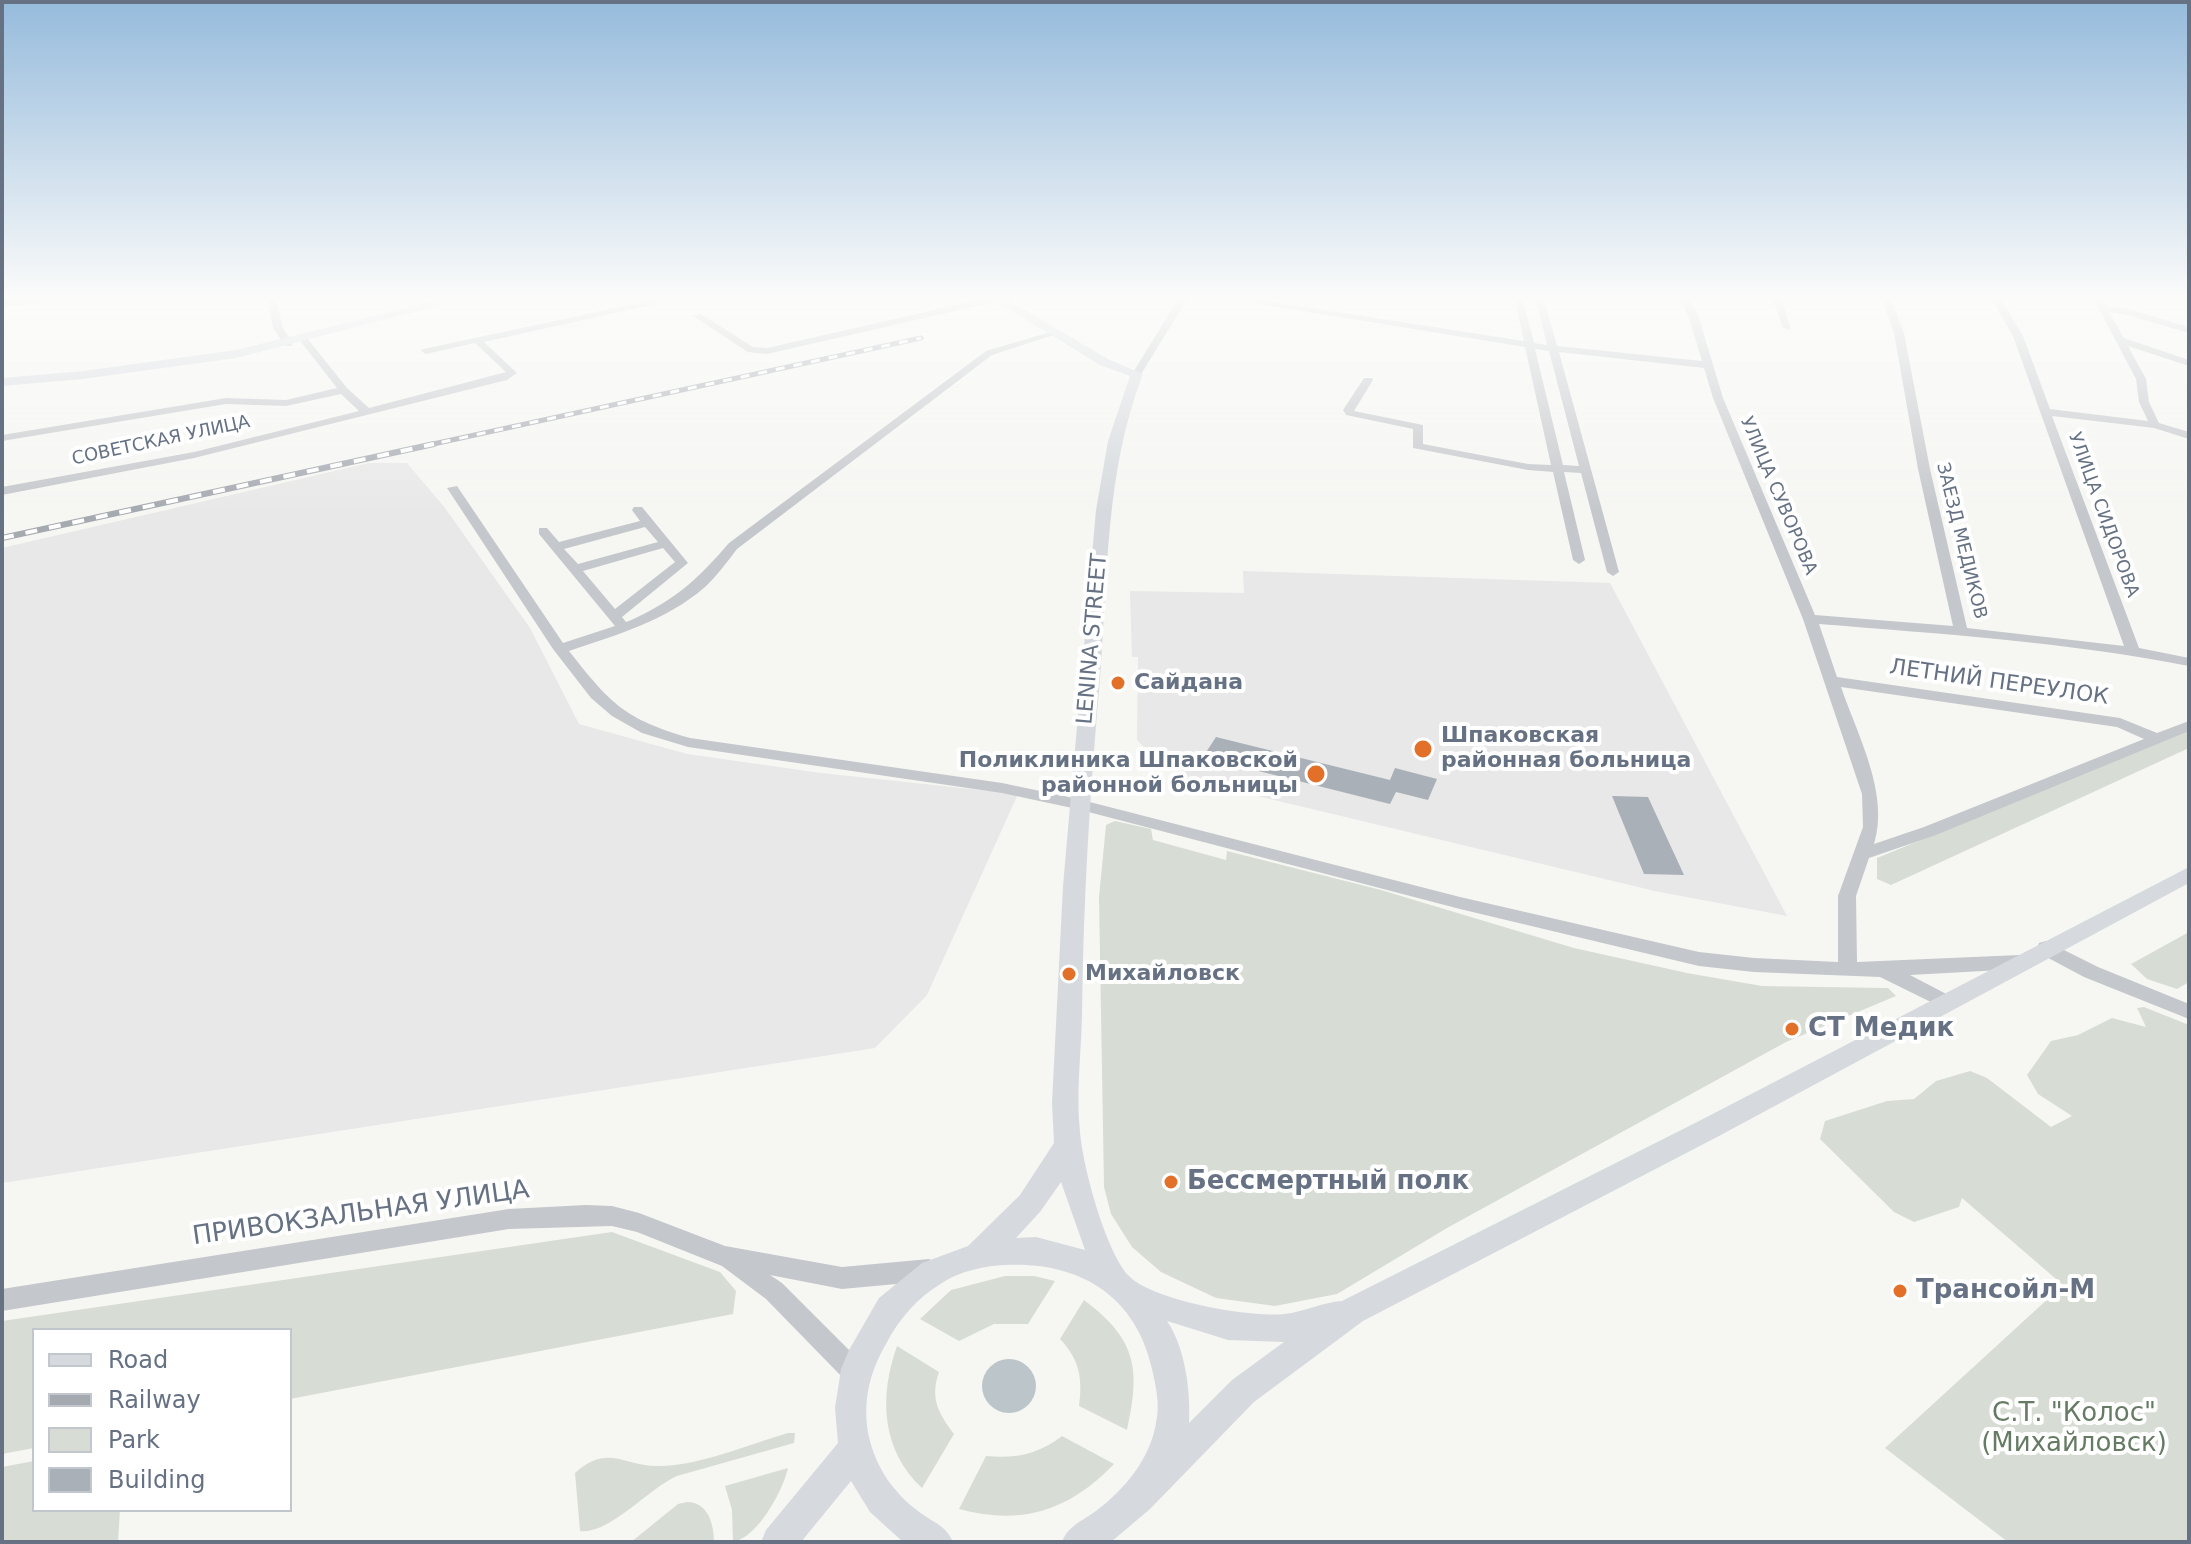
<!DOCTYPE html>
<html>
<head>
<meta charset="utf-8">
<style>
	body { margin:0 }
	#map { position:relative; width:2191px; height:1544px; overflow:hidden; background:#f6f7f3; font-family:"DejaVu Sans",sans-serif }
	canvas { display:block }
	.frame { position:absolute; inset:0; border:4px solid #667284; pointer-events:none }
	.legend { position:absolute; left:32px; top:1328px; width:260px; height:184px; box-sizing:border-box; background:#fff; border:2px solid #c2c7ce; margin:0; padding:10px 14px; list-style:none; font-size:24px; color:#667284 }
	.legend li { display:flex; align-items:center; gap:16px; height:40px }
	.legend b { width:40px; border:2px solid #c2c7ce }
</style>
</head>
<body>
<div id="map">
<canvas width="2191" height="1544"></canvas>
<div class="frame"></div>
<ul class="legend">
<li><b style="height:10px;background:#d6dade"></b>Road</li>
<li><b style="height:10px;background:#a5a9b0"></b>Railway</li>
<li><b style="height:22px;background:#d7ddd4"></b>Park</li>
<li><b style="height:22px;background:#aab0b8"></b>Building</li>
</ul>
</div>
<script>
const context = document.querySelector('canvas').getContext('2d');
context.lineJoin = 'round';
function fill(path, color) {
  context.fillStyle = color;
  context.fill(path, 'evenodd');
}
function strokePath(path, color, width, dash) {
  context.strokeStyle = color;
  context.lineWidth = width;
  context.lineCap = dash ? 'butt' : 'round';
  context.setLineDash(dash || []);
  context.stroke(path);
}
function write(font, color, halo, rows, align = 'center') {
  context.font = font + ' "DejaVu Sans",sans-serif';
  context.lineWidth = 8;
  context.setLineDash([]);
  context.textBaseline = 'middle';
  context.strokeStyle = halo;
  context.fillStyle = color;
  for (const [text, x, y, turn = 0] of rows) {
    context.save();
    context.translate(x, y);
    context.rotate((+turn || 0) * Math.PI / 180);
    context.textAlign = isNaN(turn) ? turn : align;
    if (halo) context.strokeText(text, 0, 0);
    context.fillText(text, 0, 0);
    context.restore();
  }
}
const built = new Path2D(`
	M369 463H407L445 508 530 628 579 724 687 754 821 773 1018 794 927 995 875 1048 2 1183V548Z
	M1243 571 1610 583 1787 916 1655 891 1174 776 1180 766 1156 759 1137 740 1138 657H1132L1130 591 1244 593Z`);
const green = new Path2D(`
	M2189 730V748L1891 885 1877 879V858Z
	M1115 821 1151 829 1153 840 1226 860 1227 851 1381 890 1574 948 1687 973 1762 986 1888 988 1896 996 1786 1042 1447 1228 1337 1294 1275 1306 1216 1298 1161 1272 1132 1247 1111 1214 1104 1187 1099 897 1106 825Z
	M2189 932V982L2177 989 2147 979 2131 964Z
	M2144 1007 2189 1025V1542H2008L1885 1448 2063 1285 1962 1198 1959 1207 1914 1222 1894 1212 1820 1139 1825 1121 1887 1101 1914 1099 1936 1081 1970 1071 1987 1078 2051 1127 2072 1116 2038 1094 2027 1075 2051 1041 2078 1035 2112 1018 2146 1027 2137 1008Z
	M612 1232 720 1272 736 1291 733 1314 290 1399V1330H34V1448L2 1454V1321Z
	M1005 1276H1034L1055 1281 1028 1324H994L959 1341 920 1319 951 1290Z
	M1084 1300C1136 1339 1141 1368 1127 1430L1079 1406C1083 1378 1079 1359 1060 1339Z
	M897 1346 939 1372C930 1398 938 1413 954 1434L922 1488C881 1450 879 1396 897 1346Z
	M788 1433H795L794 1443 677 1476C649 1488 609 1535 580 1531L575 1473C609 1442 625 1468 662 1466 701 1465 750 1444 788 1433Z
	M1062 1436 1114 1464C1069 1511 1021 1526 959 1509L986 1456C1015 1459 1039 1454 1062 1436Z
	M34 1461V1510H120L118 1542H2V1467Z
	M788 1468C783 1491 757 1538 733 1542L732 1510 725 1486Z
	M687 1502C708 1502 714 1524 714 1542H631L678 1504Z`);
const water = new Path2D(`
	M982 1386a27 27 0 1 1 54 0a27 27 0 1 1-54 0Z`);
const building = new Path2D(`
	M1216 737 1390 780 1395 768 1437 779 1428 800 1396 792 1390 804 1203 757Z
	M1612 796 1648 797 1684 875 1644 874Z`);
const minor = new Path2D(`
	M85 296H154L2 306V300Z
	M267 296H275L283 328 293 344 291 346H285L273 328Z
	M672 296H691L484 342 517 373 507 380 194 458 2 495V487L194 452 359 411 341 394 286 406 226 404 2 441V435L226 398 286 400 337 388 301 342V338H307L347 388 369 408 506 372 475 343 426 354 421 351 423 349Z
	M996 296 1000 299 999 301 767 354 748 352 693 316 701 314 753 347 767 348Z
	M1180 296H1189L1140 376H1134L1132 374Z
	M1210 296H1234L1524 341 1514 296H1522L1534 343 1547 345 1535 296H1543L1557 346 1702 361 1689 318 1679 296H1688L1699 318 1723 398 1815 615 1953 626 1918 469 1894 333 1881 296H1890L1904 333 1930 469 1967 628 2124 646 2013 336 1990 296H1999L2023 336 2050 409 2148 421 2139 402 2136 379 2092 296H2101L2106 307 2128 309 2189 327V333L2127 315 2109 312 2124 338 2189 360V366L2128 346 2146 379 2149 402 2159 423 2189 432V439L2154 428 2052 416 2139 648 2189 658V666C2067 642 1942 634 1819 624L1837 677 2120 718 2157 733 2189 721V731L1936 835 1869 858 1856 896 1857 962 2020 955 2027 957 2029 962 2027 967 2020 969 1910 975 1952 997 1955 1002 1952 1007 1945 1009 1880 977 1754 972 1699 966 1460 909 1077 809 1002 793 688 747 642 733 612 716 591 698 553 649 447 488 457 486 563 643 615 626 539 534V528H547L559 542 640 521 632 510 634 507H642L688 563 622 617 626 622 629 621C674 601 697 580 729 543L986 351 1054 331V335L992 355 737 549C727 562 717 576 705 587 666 621 616 635 569 651 610 703 624 719 690 738L1002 783 1078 799 1460 897 1699 952 1754 958 1838 962V896L1863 827 1862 794 1803 619 1713 398 1704 368 1559 352 1619 572 1613 576 1607 572 1581 473 1564 472 1585 560 1579 564 1573 560 1553 472 1528 470 1413 448V429L1346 415 1343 410 1364 378H1372L1373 380 1354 411 1423 425V444L1528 464 1551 465 1525 347ZM1535 349 1549 351 1579 466 1563 465ZM645 527 658 542 578 564 564 549ZM663 548 675 562 615 609 583 571ZM1841 687 2117 727 2144 739 1924 827 1874 844C1890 794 1857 734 1841 687Z
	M1772 296H1781L1791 330 1783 328Z
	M2182 296H2189V300Z
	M2046 941 2098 967 2189 1004V1019L2084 977 2039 953 2037 948 2039 943Z
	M586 1205 612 1206 639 1213 725 1246 842 1267 929 1259 937 1263 941 1270 937 1277 929 1281 842 1289 770 1275 782 1283 864 1365 868 1373 864 1381 855 1385 846 1381 766 1299 722 1266 637 1232 612 1226 509 1229 2 1311V1289L509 1209Z`);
const major = new Path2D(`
	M455 296H475L236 358 83 379 2 386V378L83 371 236 350Z
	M987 296H1001L1108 359 1143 374C1105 472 1108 575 1100 678 1090 791 1083 904 1082 1017 1081 1055 1076 1094 1080 1132 1083 1167 1105 1249 1128 1275 1150 1300 1250 1318 1284 1314 1304 1312 1323 1302 1342 1301L1701 1120 2189 867V883L1719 1136 1363 1321 1254 1402 1150 1509 1111 1542H1062C1068 1526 1082 1521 1096 1511 1125 1489 1150 1459 1156 1423 1160 1404 1156 1387 1152 1369 1136 1295 1078 1261 1005 1265 984 1266 960 1271 942 1283 917 1298 899 1319 886 1344 869 1373 862 1404 869 1437 876 1468 894 1493 918 1511 932 1522 946 1525 953 1542H903L870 1512 851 1481 801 1542H761L766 1530 838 1443 835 1408 841 1369 849 1350 879 1298 922 1263 968 1246 1020 1195 1054 1143 1052 1103 1063 886 1096 510 1108 441 1130 376 1100 365ZM1061 1182 1085 1250 1036 1237 1016 1238 1040 1212ZM1167 1321 1228 1340 1284 1342 1232 1380 1189 1423C1191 1392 1185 1347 1167 1321Z`);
const railFar1 = new Path2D(`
	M424 446 921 338`);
const rail = new Path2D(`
	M2 538 434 444`);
const markers = [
	[1118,683,8,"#e27028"],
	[1423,749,10,"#e27028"],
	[1316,774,10,"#e27028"],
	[1069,974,8,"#e27028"],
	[1792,1029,8,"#e27028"],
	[1171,1182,8,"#e27028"],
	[1900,1291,8,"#e27028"]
];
const farStreetnames = [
	["СОВЕТСКАЯ УЛИЦА",161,441,-12],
	["УЛИЦА СУВОРОВА",1778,496,67],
	["УЛИЦА СИДОРОВА",2103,515,70],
	["ЗАЕЗД МЕДИКОВ",1961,541,76]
];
const streetNames = [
	["LENINA STREET",1093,639,-85],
	["ЛЕТНИЙ ПЕРЕУЛОК",1999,683,8]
];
const poiNames = [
	["Сайдана",1134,683],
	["Шпаковская",1441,736],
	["районная больница",1441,761],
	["Поликлиника Шпаковской",1298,761,"right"],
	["районной больницы",1298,786,"right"],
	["Михайловск",1085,974]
];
const nearPoinames = [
	["СТ Медик",1808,1029],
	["Бессмертный полк",1187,1182],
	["Трансойл-М",1916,1291]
];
const nearStreetnames = [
	["ПРИВОКЗАЛЬНАЯ УЛИЦА",361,1214,-8]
];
const nearParknames = [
	["С.Т. \"Колос\"",2074,1414],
	["(Михайловск)",2074,1444]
];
fill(built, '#e7e8e7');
fill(green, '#d7ddd4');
fill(water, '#bcc5ca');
fill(building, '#aab0b8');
fill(minor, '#c4c7cb');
fill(major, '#d6dade');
strokePath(railFar1, '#a5a9b0', 5);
strokePath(rail, '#a5a9b0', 6);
strokePath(railFar1, '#fff', 3, [9]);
strokePath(rail, '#fff', 4, [12]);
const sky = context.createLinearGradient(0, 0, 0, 513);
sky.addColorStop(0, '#96bbdc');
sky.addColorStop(0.58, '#fbfbfa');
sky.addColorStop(1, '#fbfbfa00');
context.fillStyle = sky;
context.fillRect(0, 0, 2191, 513);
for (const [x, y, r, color] of markers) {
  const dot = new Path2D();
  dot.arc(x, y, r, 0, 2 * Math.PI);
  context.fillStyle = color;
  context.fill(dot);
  strokePath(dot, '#fff', 3);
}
write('18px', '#667284', '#fff', farStreetnames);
write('22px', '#667284', '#fff', streetNames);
write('bold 22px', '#667284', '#fff', poiNames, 'left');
write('bold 26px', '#667284', '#fff', nearPoinames, 'left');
write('26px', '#667284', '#fff', nearStreetnames);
write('26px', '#667b64', '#fff', nearParknames);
</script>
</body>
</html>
